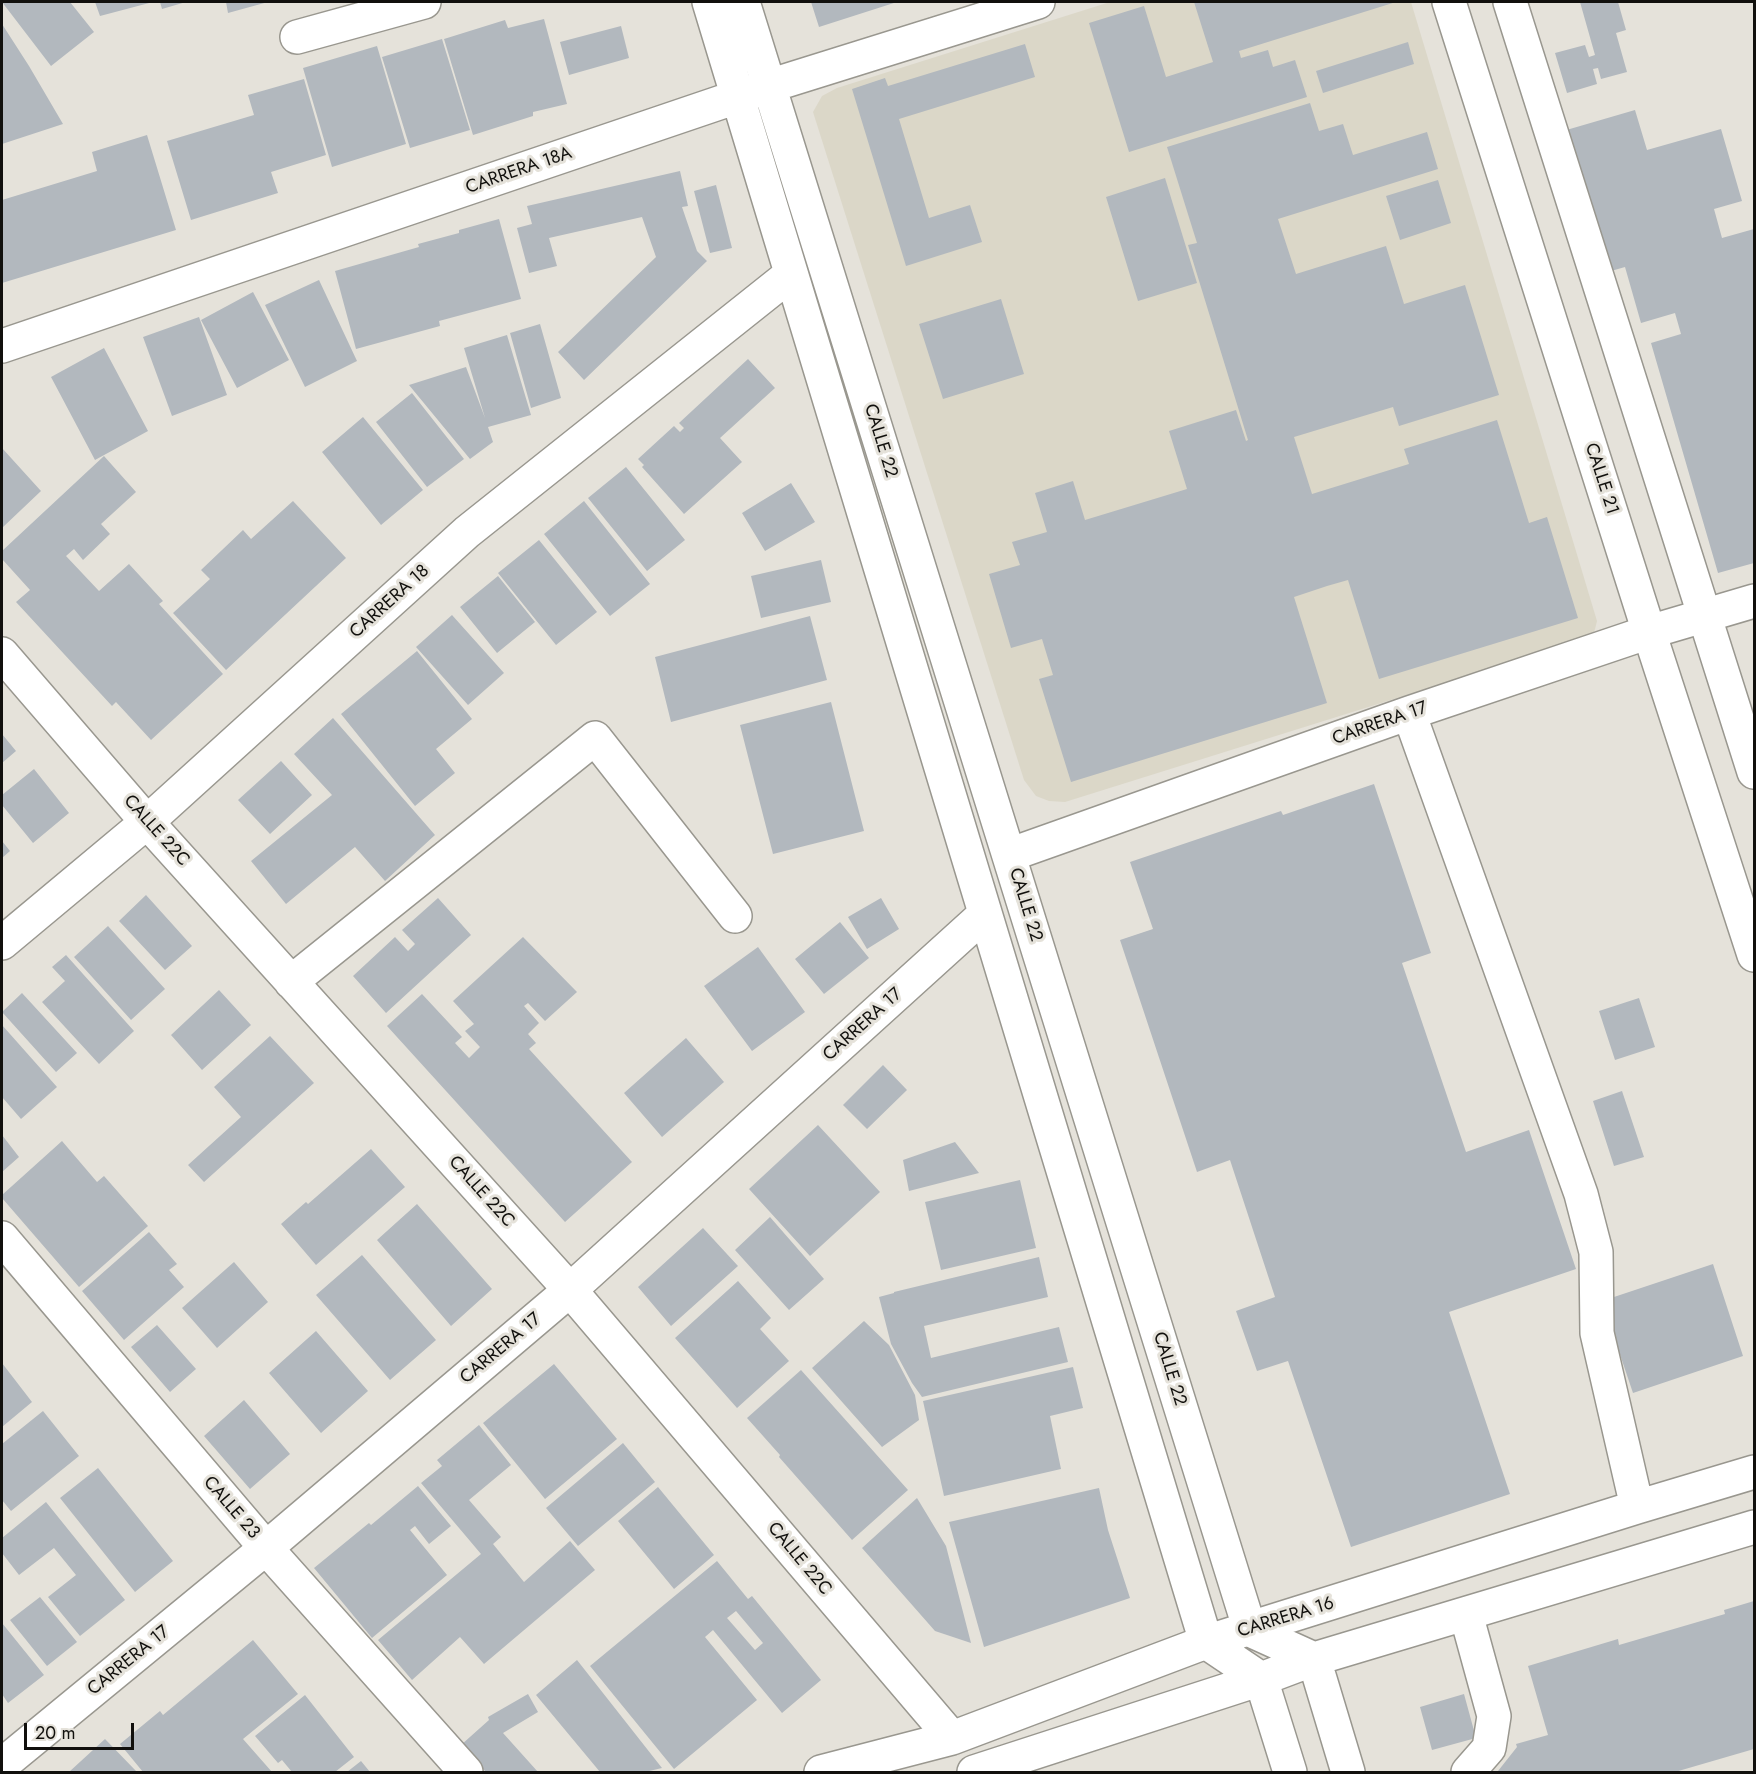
<!DOCTYPE html>
<html>
<head>
<meta charset="utf-8">
<style>
	body { margin:0 }
	#map { position:relative; width:1756px; height:1774px; overflow:hidden; background:#e5e2da; font-family:Jost,sans-serif }
	canvas { display:block }
	.frame { position:absolute; inset:0; border:3px solid #11100d; pointer-events:none }
	.scale { position:absolute; left:24px; top:1723px; width:110px; height:27px; box-sizing:border-box; border:3px solid #11100d; border-top:0; padding-left:8px; font-size:18px; line-height:21px; white-space:nowrap; color:#11100d; -webkit-text-stroke:4px #e5e2da; paint-order:stroke }
</style>
</head>
<body>
<div id="map">
<canvas width="1756" height="1774"></canvas>
<div class="frame"></div>
<div class="scale">20 m</div>
</div>
<script>
const context = document.querySelector('canvas').getContext('2d');
context.lineJoin = 'round';
function fill(path, color) {
  context.fillStyle = color;
  context.fill(path, 'evenodd');
}
function strokePath(path, color, width, dash) {
  context.strokeStyle = color;
  context.lineWidth = width;
  context.lineCap = dash ? 'butt' : 'round';
  context.setLineDash(dash || []);
  context.stroke(path);
}
function write(font, color, halo, rows, align = 'center') {
  context.font = font + ' Jost,sans-serif';
  context.lineWidth = 6;
  context.setLineDash([]);
  context.textBaseline = 'middle';
  context.strokeStyle = halo;
  context.fillStyle = color;
  for (const [text, x, y, turn = 0] of rows) {
    context.save();
    context.translate(x, y);
    context.rotate((+turn || 0) * Math.PI / 180);
    context.textAlign = isNaN(turn) ? turn : align;
    if (halo) context.strokeText(text, 0, 0);
    context.fillText(text, 0, 0);
    context.restore();
  }
}
const built = new Path2D(`
	M1110 2H1411L1597 621 1595 629 1592 637 1065 802 1049 801 1036 796 1024 780 813 112 822 96 837 88Z`);
const building = new Path2D(`
	M2 2H70L94 32 51 66Z
	M95 2H153L100 16Z
	M160 2H186L162 9Z
	M226 2H268L228 13Z
	M811 2H897L819 27Z
	M1194 2H1396L1239 51 1241 58 1268 50 1273 67 1295 60 1307 97 1129 152 1089 23 1144 6 1166 77 1213 62Z
	M1580 2H1618L1626 30 1616 33 1627 72 1601 79 1598 68 1593 69 1597 84 1567 93 1555 53 1585 45 1589 57 1595 55Z
	M544 19 567 104 533 112V116L473 135 444 39 505 20 508 28Z
	M2 24 29 66 63 124 2 144Z
	M621 26 629 58 569 75 560 42Z
	M442 39 470 130 410 148 382 57Z
	M1408 42 1414 64 1323 93 1316 71Z
	M1025 44 1035 77 899 119 929 218 970 205 982 242 906 266 852 89 885 78 888 86Z
	M377 46 406 144 332 167 303 68Z
	M304 79 326 155 271 172 278 193 191 220 167 141 254 115 248 95Z
	M1310 103 1319 131 1343 124 1353 155 1427 132 1438 169 1278 219 1296 274 1386 246 1404 304 1465 285 1499 395 1399 426 1393 407 1294 437 1312 494 1409 464 1404 449 1497 420 1529 523 1547 517 1578 618 1379 679 1348 580 1327 586 1294 597 1327 703 1071 782 1039 679 1053 675 1042 639 1011 648 989 574 1020 565 1012 542 1047 532 1035 493 1073 481 1085 520 1187 489 1169 431 1236 410 1246 441 1248 440 1188 245 1197 243 1167 147Z
	M1635 110 1647 150 1721 129 1742 201 1714 209 1722 238 1754 229V563L1718 573 1651 343 1681 334 1675 313 1641 323 1625 267 1604 273 1563 131Z
	M147 135 176 230 2 283V200L97 171 92 152Z
	M680 171 688 206 682 207 697 251 707 261 584 380 558 352 656 257 642 217 549 238 557 266 529 273 517 228 532 224 527 206Z
	M1165 178 1197 283 1138 301 1106 197Z
	M1438 180 1451 223 1400 240 1386 196Z
	M716 185 732 248 710 253 694 191Z
	M499 219 521 299 439 321 440 326 356 349 335 271 419 247 418 244 459 233V230Z
	M319 280 357 361 305 387 265 305Z
	M253 292 289 360 237 388 201 320Z
	M1001 299 1024 374 943 399 919 324Z
	M199 317 227 395 172 416 143 337Z
	M540 324 561 398 531 408 510 333Z
	M507 335 531 415 488 427 493 442 470 459 409 385 466 367 485 418 464 348Z
	M104 348 148 431 95 460 51 377Z
	M748 359 775 388 720 438 742 462 684 514 642 467 644 465 638 459 674 426 680 432 684 428 679 423Z
	M412 393 464 459 427 487 376 422Z
	M363 417 423 490 381 525 322 452Z
	M2 448 41 491 2 528Z
	M104 456 136 492 101 524 110 534 83 560 74 549 66 556 99 591 129 564 163 601 159 604 223 674 151 740 116 702 112 706 16 602 30 590 2 559V551Z
	M626 467 685 540 647 571 588 498Z
	M791 483 815 522 765 551 742 513Z
	M293 501 346 558 226 670 173 613 210 579 201 570 243 530 251 539Z
	M584 501 650 584 610 616 544 534Z
	M539 540 597 612 556 645 498 573Z
	M821 560 831 602 761 618 751 576Z
	M498 576 535 622 497 653 460 607Z
	M452 615 504 673 468 705 416 647Z
	M810 616 827 680 671 722 655 657Z
	M417 651 472 719 436 749 455 773 415 806 341 714Z
	M831 702 864 831 773 854 740 725Z
	M333 718 435 835 385 881 355 847 286 904 251 861 332 795 294 754Z
	M2 734 16 751 2 763Z
	M281 761 312 795 270 834 238 800Z
	M34 769 69 813 33 843 2 805V795Z
	M1374 784 1431 953 1402 963 1466 1152 1529 1130 1576 1269 1449 1312 1510 1494 1351 1547 1288 1361 1257 1371 1236 1311 1275 1297 1230 1160 1197 1172 1120 940 1153 929 1130 862 1281 811 1283 815Z
	M2 841 10 851 2 858Z
	M146 895 192 946 165 970 119 921Z
	M438 898 471 935 386 1013 353 976 395 937 408 951 415 944 402 930Z
	M881 898 899 929 867 949 848 917Z
	M840 922 869 958 824 994 795 959Z
	M108 926 165 989 131 1020 74 957Z
	M523 937 577 992 545 1021 528 1003 524 1006 539 1023 528 1034 536 1043 529 1049 632 1162 565 1222 387 1026 422 994 462 1037 455 1043 469 1058 480 1047 465 1031 474 1024 453 1001Z
	M758 947 805 1012 752 1051 704 986Z
	M66 955 134 1031 99 1064 42 1002 65 981 52 967Z
	M219 990 251 1025 202 1070 171 1035Z
	M22 993 77 1053 56 1072 2 1012Z
	M1639 998 1655 1047 1615 1060 1599 1011Z
	M2 1025 57 1087 21 1119 2 1097Z
	M270 1036 314 1083 204 1182 188 1165 241 1117 214 1087Z
	M686 1038 724 1082 662 1137 624 1093Z
	M883 1065 907 1090 867 1129 843 1105Z
	M1622 1091 1644 1157 1614 1166 1593 1101Z
	M818 1125 880 1192 810 1256 749 1189Z
	M2 1135 19 1157 2 1172Z
	M62 1141 97 1182 104 1176 148 1226 79 1287 2 1198V1195Z
	M955 1142 979 1173 909 1191 903 1160Z
	M371 1149 405 1187 316 1265 281 1224 306 1202 308 1204Z
	M1020 1180 1036 1248 941 1270 925 1202Z
	M417 1204 492 1289 451 1326 377 1240Z
	M770 1217 824 1279 789 1310 735 1250Z
	M703 1228 738 1266 671 1326 638 1287Z
	M149 1232 177 1264 169 1270 184 1287 124 1340 82 1291Z
	M362 1255 436 1340 390 1380 316 1295Z
	M1039 1257 1048 1297 924 1326 931 1358 1059 1327 1068 1362 922 1397 912 1383 891 1344 879 1297 894 1293V1292Z
	M234 1262 268 1302 217 1348 182 1308Z
	M1713 1264 1743 1356 1633 1393 1602 1301Z
	M738 1281 771 1318 760 1329 789 1361 737 1408 675 1338Z
	M864 1321 889 1345 915 1395 919 1420 882 1447 812 1368Z
	M157 1325 196 1369 170 1392 131 1347Z
	M316 1331 368 1391 321 1433 269 1373Z
	M2 1363 32 1402 2 1427Z
	M554 1364 617 1439 545 1499 483 1423Z
	M1073 1367 1083 1408 1050 1416 1061 1469 944 1496 923 1401Z
	M801 1370 908 1490 852 1540 779 1457 780 1455 747 1418Z
	M244 1400 290 1454 250 1489 204 1436Z
	M43 1411 79 1456 11 1511 2 1500V1444Z
	M479 1425 511 1465 469 1500 501 1537 493 1544 524 1582 570 1541 595 1570 484 1664 460 1637 412 1680 378 1640 481 1554 421 1483 442 1466 437 1460Z
	M623 1443 655 1482 578 1546 546 1508Z
	M98 1468 173 1561 135 1592 60 1498Z
	M418 1486 451 1526 429 1544 415 1526 410 1530 447 1575 372 1638 314 1568 369 1523 371 1525Z
	M658 1487 714 1555 674 1589 618 1521Z
	M1099 1488 1108 1530 1130 1598 984 1647 949 1522Z
	M917 1498 946 1546 971 1643 935 1631 862 1548Z
	M46 1502 125 1600 80 1636 48 1597 76 1575 54 1548 19 1575 2 1553V1538Z
	M717 1561 748 1599 752 1596 821 1680 782 1713 713 1630 705 1637 757 1700 674 1769 590 1666ZM736 1611 763 1643 755 1650 727 1618Z
	M40 1597 77 1642 47 1666 10 1620Z
	M1754 1601V1749L1675 1772H1498V1771L1517 1747 1516 1744 1548 1735 1528 1666 1618 1639 1619 1645 1725 1614 1724 1610Z
	M2 1623 44 1675 8 1703 2 1694Z
	M253 1640 298 1694 243 1739 272 1772H143L120 1744 160 1711 163 1715Z
	M577 1660 662 1768 645 1772H600L536 1695Z
	M528 1694 538 1712 503 1733 538 1772H486L461 1745 489 1720 488 1717Z
	M1464 1694 1476 1738 1432 1750 1420 1707Z
	M305 1695 354 1757 335 1772H292L282 1760 278 1763 255 1736Z
	M105 1739 137 1772H69Z
	M361 1761 370 1772H347Z`);
const minor = new Path2D(`
	M709 2 1206 1642 1261 1679 1290 1772
	M743 2 1250 1630 1314 1659 1348 1772
	M297 37 424 2
	M2 346 769 86 1038 2
	M2 654 147 822 570 1290 952 1738
	M1409 713 1581 1194 1596 1252 1597 1333 1637 1507
	M1009 855 1409 713 1649 632 1754 601
	M2 943 147 822 467 532 791 274
	M291 982 595 738 735 916
	M2 1238 266 1548 466 1772
	M1466 1614 1494 1716 1489 1748 1468 1772
	M2 1765 266 1548 570 1290 985 914
	M821 1772 952 1738 1206 1642 1637 1507 1754 1472
	M974 1772 1261 1679 1314 1659 1754 1527`);
const major = new Path2D(`
	M1449 2 1649 632 1754 955
	M1510 2 1754 772`);
const streetNames = [
	["CARRERA 18A",519,171,-19],
	["CALLE 22",880,441,73],
	["CALLE 21",1601,479,72],
	["CARRERA 18",390,602,-42],
	["CARRERA 17",1380,724,-19],
	["CALLE 22C",156,831,48],
	["CALLE 22",1025,905,73],
	["CARRERA 17",863,1025,-42],
	["CALLE 22C",481,1192,48],
	["CARRERA 17",501,1349,-40],
	["CALLE 22",1169,1369,73],
	["CALLE 23",231,1508,49],
	["CALLE 22C",799,1559,50],
	["CARRERA 16",1286,1618,-17],
	["CARRERA 17",129,1661,-39]
];
fill(built, '#dbd7c8');
fill(building, '#b2b8be');
strokePath(minor, '#99978f', 36);
strokePath(major, '#99978f', 36);
strokePath(minor, '#fff', 33);
strokePath(major, '#fff', 33);
write('18px', '#11100d', '#e5e2da', streetNames);
</script>
</body>
</html>
